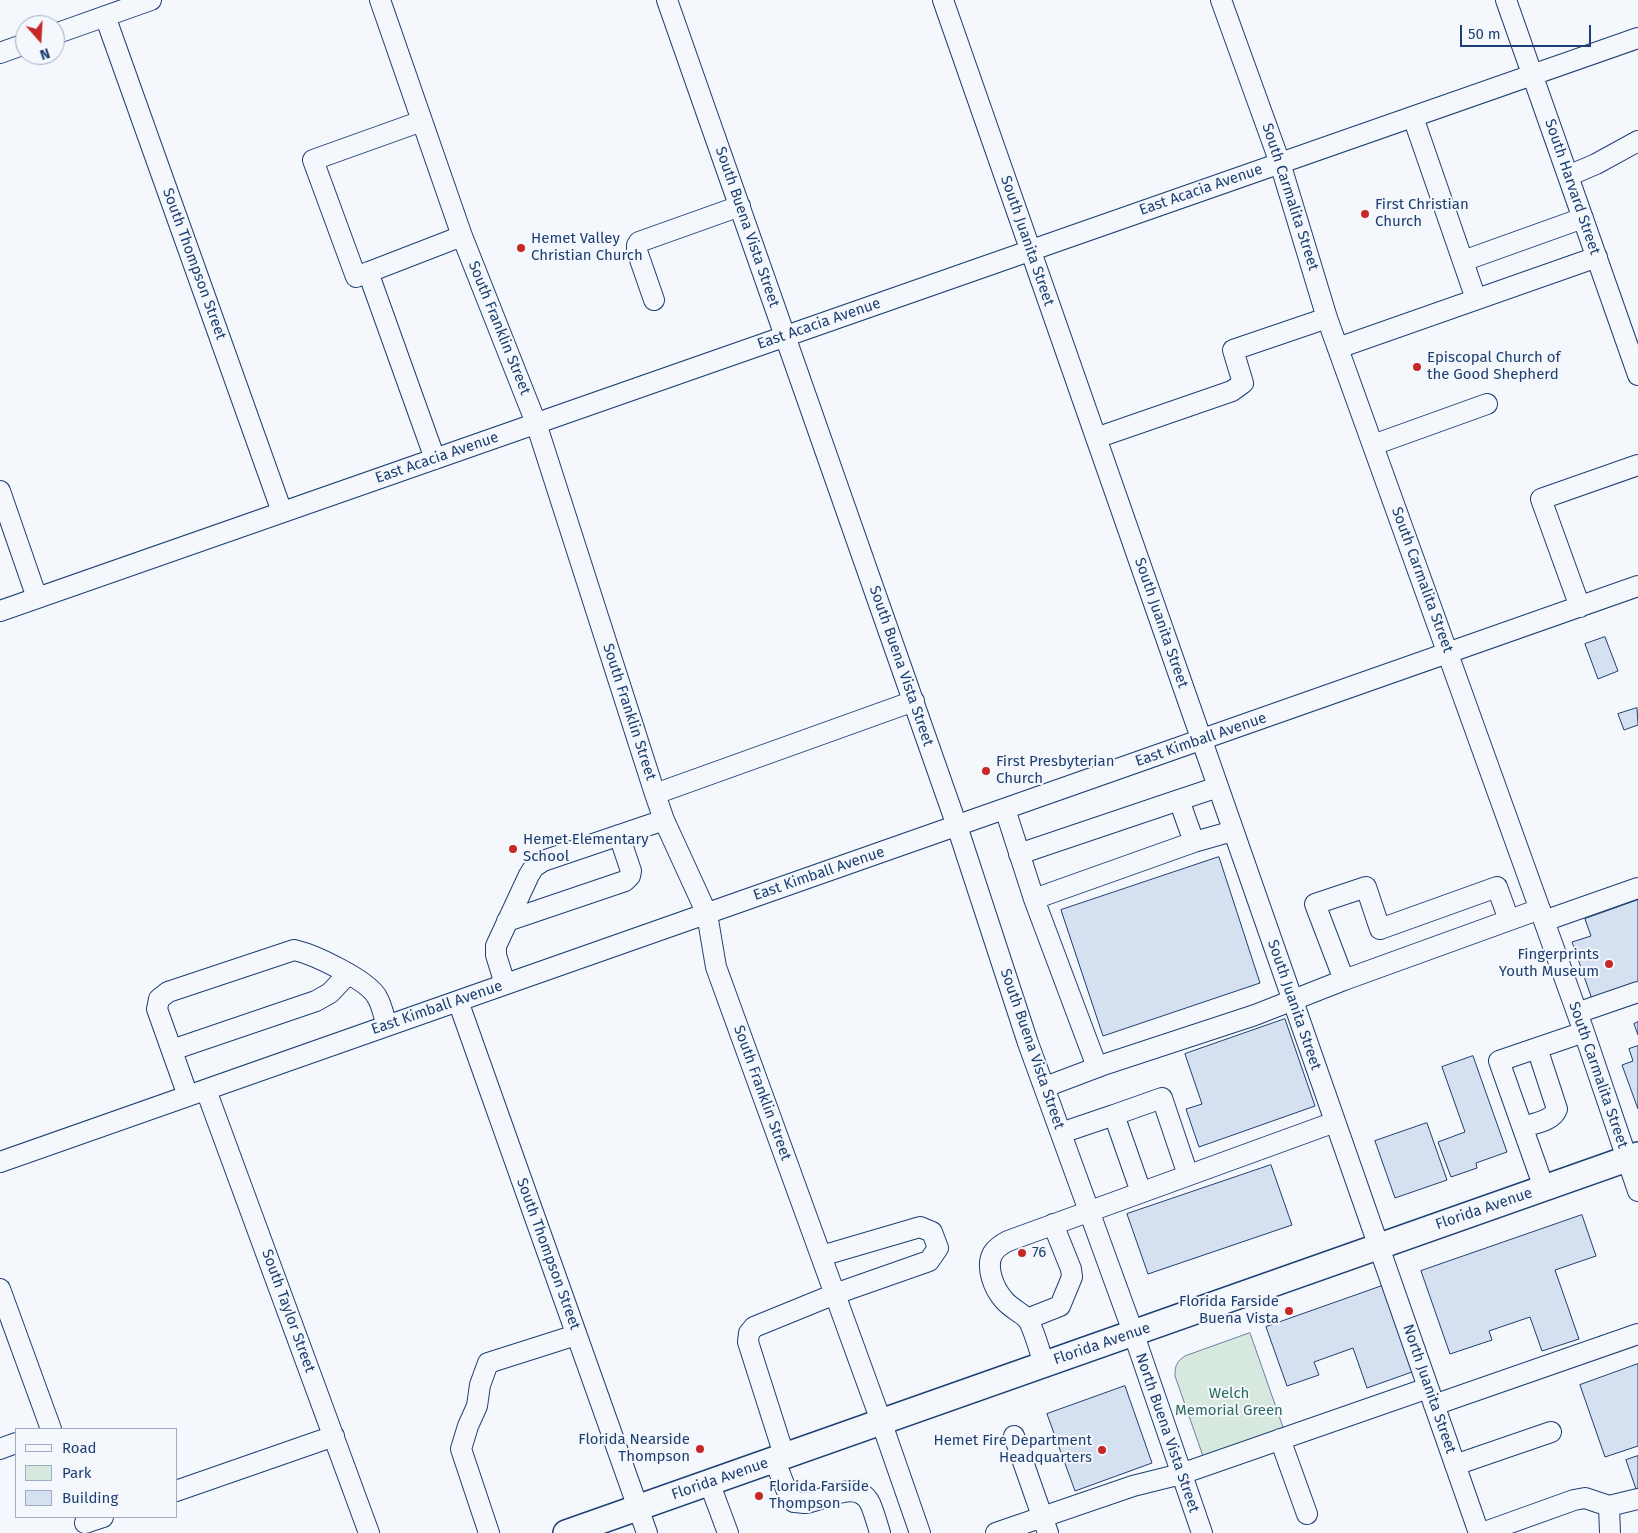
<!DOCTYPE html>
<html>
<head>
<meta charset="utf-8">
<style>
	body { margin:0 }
	#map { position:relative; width:1638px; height:1533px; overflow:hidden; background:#f4f7fb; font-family:"Fira Sans",sans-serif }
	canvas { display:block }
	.legend { position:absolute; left:15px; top:1428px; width:162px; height:90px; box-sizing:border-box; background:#f4f7fb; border:1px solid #9eadc5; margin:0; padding:6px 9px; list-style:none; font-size:15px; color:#1d3f73 }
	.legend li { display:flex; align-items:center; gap:10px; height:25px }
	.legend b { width:25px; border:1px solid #9eadc5 }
	.north { position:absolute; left:15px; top:15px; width:50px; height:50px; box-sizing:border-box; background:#f4f7fb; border:1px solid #9eadc5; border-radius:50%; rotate:161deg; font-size:14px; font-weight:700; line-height:20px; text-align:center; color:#1d3f73 }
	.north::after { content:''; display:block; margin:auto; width:18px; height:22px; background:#c62828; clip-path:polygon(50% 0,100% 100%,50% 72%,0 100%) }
	.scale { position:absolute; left:1460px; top:25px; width:131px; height:22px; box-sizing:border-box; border:2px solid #1d3f73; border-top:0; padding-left:6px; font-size:15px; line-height:18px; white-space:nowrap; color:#1d3f73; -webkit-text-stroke:4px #f4f7fb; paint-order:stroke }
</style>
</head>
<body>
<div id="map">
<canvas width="1638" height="1533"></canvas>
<ul class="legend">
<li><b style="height:6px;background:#f4f7fb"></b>Road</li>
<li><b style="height:14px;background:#d7e8df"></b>Park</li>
<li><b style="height:14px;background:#d5e0f0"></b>Building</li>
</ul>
<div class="north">N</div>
<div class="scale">50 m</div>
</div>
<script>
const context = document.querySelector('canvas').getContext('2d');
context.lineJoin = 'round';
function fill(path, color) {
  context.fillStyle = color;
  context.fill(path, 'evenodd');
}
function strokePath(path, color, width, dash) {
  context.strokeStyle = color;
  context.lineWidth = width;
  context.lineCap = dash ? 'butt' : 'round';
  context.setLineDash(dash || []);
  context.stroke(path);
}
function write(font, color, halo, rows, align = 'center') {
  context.font = font + ' "Fira Sans",sans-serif';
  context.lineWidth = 4;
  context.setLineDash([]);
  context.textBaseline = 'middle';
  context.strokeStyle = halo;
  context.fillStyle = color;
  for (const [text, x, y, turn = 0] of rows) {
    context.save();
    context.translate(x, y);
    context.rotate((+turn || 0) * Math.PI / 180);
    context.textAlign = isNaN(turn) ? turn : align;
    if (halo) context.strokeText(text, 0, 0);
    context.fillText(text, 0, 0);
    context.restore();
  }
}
const green = new Path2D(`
	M1250 1333 1284 1430 1204 1459 1175 1376C1175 1366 1176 1362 1185 1356Z`);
const building = new Path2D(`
	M1605 637 1618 671 1598 679 1585 644Z
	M1637 708 1638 725 1624 730 1618 714Z
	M1219 857 1260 983 1103 1036 1061 910Z
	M1638 900V986L1593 1002 1572 942 1591 936 1585 919Z
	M1285 1019 1315 1106 1199 1147 1186 1109 1202 1104 1185 1054Z
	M1638 1022V1035L1634 1024Z
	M1638 1046V1109L1622 1065 1633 1061 1629 1049Z
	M1473 1056 1507 1152 1476 1163 1477 1168 1451 1177 1438 1142 1465 1132 1442 1067Z
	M1427 1123 1447 1180 1395 1198 1375 1141Z
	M1271 1165 1292 1225 1148 1274 1127 1214Z
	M1582 1215 1596 1256 1555 1270 1579 1339 1542 1351 1530 1317 1489 1331 1492 1340 1450 1354 1421 1271Z
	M1382 1286 1412 1372 1367 1388 1353 1348 1314 1362 1319 1375 1287 1386 1266 1327Z
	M1638 1364V1446L1605 1457 1580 1385Z
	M1125 1386 1152 1463 1075 1491 1047 1414Z
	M1638 1456V1488L1636 1489 1626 1460Z`);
const minor = new Path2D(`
	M380 0 462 236 536 423 655 794 664 820 707 914 716 967 881 1421 920 1533
	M667 0 957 826 1028 1043 1133 1332 1202 1533
	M943 0 1479 1533
	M1221 0 1280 163 1327 318 1584 1032 1638 1191
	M1506 0 1638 375
	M105 16 282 512
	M55 34 151 0
	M0 53 25 44
	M1413 117 1476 299
	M422 121 313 160 356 277 462 236
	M1568 176 1596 164 1638 141
	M1463 261 1583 218
	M368 272 435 459
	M654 300 637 251V245L639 242 740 206
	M1338 348 1597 257
	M1096 438 1232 391 1243 383 1233 350 1327 318
	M1373 445 1487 404
	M0 491 37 598
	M1580 607 1541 499 1638 465
	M0 611 1638 38
	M1218 787 1179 800 1194 842 1233 831
	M655 794 914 701
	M1005 809 1034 899 1097 1067
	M1019 854 1179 800
	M1034 899 1194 842
	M507 921 625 881 630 876 631 871 619 835
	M1544 921 1638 888
	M1344 980 1315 904 1366 887 1380 929 1497 887 1509 920
	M505 984 496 955V946L529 875 534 867 543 861 664 820
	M458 1001 647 1533
	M1577 1013 1638 992
	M172 1050 316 1001 330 993 348 974
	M1045 1087 1106 1064 1255 1015 1344 980 1540 909
	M206 1090 369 1533
	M188 1096 157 1009 159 999 168 992 294 950C313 954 368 980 377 997 382 1005 384 1017 387 1026
	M1523 1127C1535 1123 1553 1121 1557 1109L1537 1048
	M1061 1133 1114 1115
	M0 1162 1638 586
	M1544 1188 1499 1061 1584 1032
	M1141 1192 1114 1115 1162 1098 1188 1175
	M0 1289 51 1429
	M1027 1319 1060 1306 1072 1277 1071 1269 1053 1224
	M1044 1364C1040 1353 1034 1329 1028 1320 1025 1315 1009 1307 1004 1300 994 1289 985 1267 993 1253 997 1247 1002 1244 1008 1241L1335 1122
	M1434 1405 1638 1334
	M1014 1436 1048 1533
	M1280 1439 1307 1514
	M0 1449 16 1443
	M784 1455 748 1342 749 1333 754 1327 835 1294 929 1261 938 1248 932 1232 920 1227 821 1256
	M774 1459 786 1489 794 1502C798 1502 802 1503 806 1503 825 1500 857 1478 870 1503 874 1512 877 1523 880 1533
	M1455 1465 1551 1432
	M709 1482 728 1533
	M176 1491 334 1436
	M1609 1506 1610 1533
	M85 1523 103 1517
	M489 1533 461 1449 468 1426 477 1406 480 1385 488 1363 576 1335
	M996 1533 1133 1486 1181 1474 1428 1388
	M1482 1533 1574 1500 1585 1498 1609 1506 1638 1499`);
const major = new Path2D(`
	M566 1533 1638 1155`);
const markers = [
	[1365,214,5,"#c62828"],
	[521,248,5,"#c62828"],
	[1417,367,5,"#c62828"],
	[986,771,5,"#c62828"],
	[513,849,5,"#c62828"],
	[1609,964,5,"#c62828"],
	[1022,1253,5,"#c62828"],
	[1289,1311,5,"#c62828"],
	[700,1449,5,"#c62828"],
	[1102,1450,5,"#c62828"],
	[759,1496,5,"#c62828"]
];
const streetNames = [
	["South Harvard Street",1572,187,71],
	["East Acacia Avenue",1201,190,-19],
	["South Carmalita Street",1290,197,72],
	["South Buena Vista Street",747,227,71],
	["South Juanita Street",1027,241,71],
	["South Thompson Street",194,264,70],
	["East Acacia Avenue",819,324,-19],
	["South Franklin Street",499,328,68],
	["East Acacia Avenue",437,458,-19],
	["South Carmalita Street",1422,580,70],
	["South Juanita Street",1161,623,71],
	["South Buena Vista Street",901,666,71],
	["South Franklin Street",629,712,72],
	["East Kimball Avenue",1201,740,-19],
	["East Kimball Avenue",819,874,-19],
	["South Juanita Street",1294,1005,71],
	["East Kimball Avenue",437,1008,-19],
	["South Buena Vista Street",1032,1049,71],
	["South Carmalita Street",1598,1075,71],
	["South Franklin Street",762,1093,70],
	["Florida Avenue",1484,1209,-19],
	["South Thompson Street",548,1254,70],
	["South Taylor Street",288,1311,70],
	["Florida Avenue",1102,1344,-19],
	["North Juanita Street",1429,1389,71],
	["North Buena Vista Street",1167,1433,71],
	["Florida Avenue",720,1479,-19]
];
const poiNames = [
	["First Christian",1375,205],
	["Church",1375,222],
	["Hemet Valley",531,239],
	["Christian Church",531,256],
	["Episcopal Church of",1427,358],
	["the Good Shepherd",1427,375],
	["First Presbyterian",996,762],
	["Church",996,779],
	["Hemet Elementary",523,840],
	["School",523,857],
	["Fingerprints",1599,955,"right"],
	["Youth Museum",1599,972,"right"],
	["76",1032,1253],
	["Florida Farside",1279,1302,"right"],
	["Buena Vista",1279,1319,"right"],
	["Florida Nearside",690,1440,"right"],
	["Thompson",690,1457,"right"],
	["Hemet Fire Department",1092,1441,"right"],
	["Headquarters",1092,1458,"right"],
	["Florida Farside",769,1487],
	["Thompson",769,1504]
];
const parkNames = [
	["Welch",1229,1394],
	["Memorial Green",1229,1411]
];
fill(green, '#d7e8df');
strokePath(green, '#687fa3', 1);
fill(building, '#d5e0f0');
strokePath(building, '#1d3f73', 1);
strokePath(minor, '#1d3f73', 22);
strokePath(major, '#1d3f73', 28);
strokePath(minor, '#f4f7fb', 20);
strokePath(major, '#f4f7fb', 25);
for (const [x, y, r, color] of markers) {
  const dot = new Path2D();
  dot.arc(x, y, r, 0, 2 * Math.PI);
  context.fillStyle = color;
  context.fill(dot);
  strokePath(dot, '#f4f7fb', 2);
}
write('15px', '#1d3f73', '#f4f7fb', streetNames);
write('15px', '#1d3f73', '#f4f7fb', poiNames, 'left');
write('15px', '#2c6c60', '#f4f7fb', parkNames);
</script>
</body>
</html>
